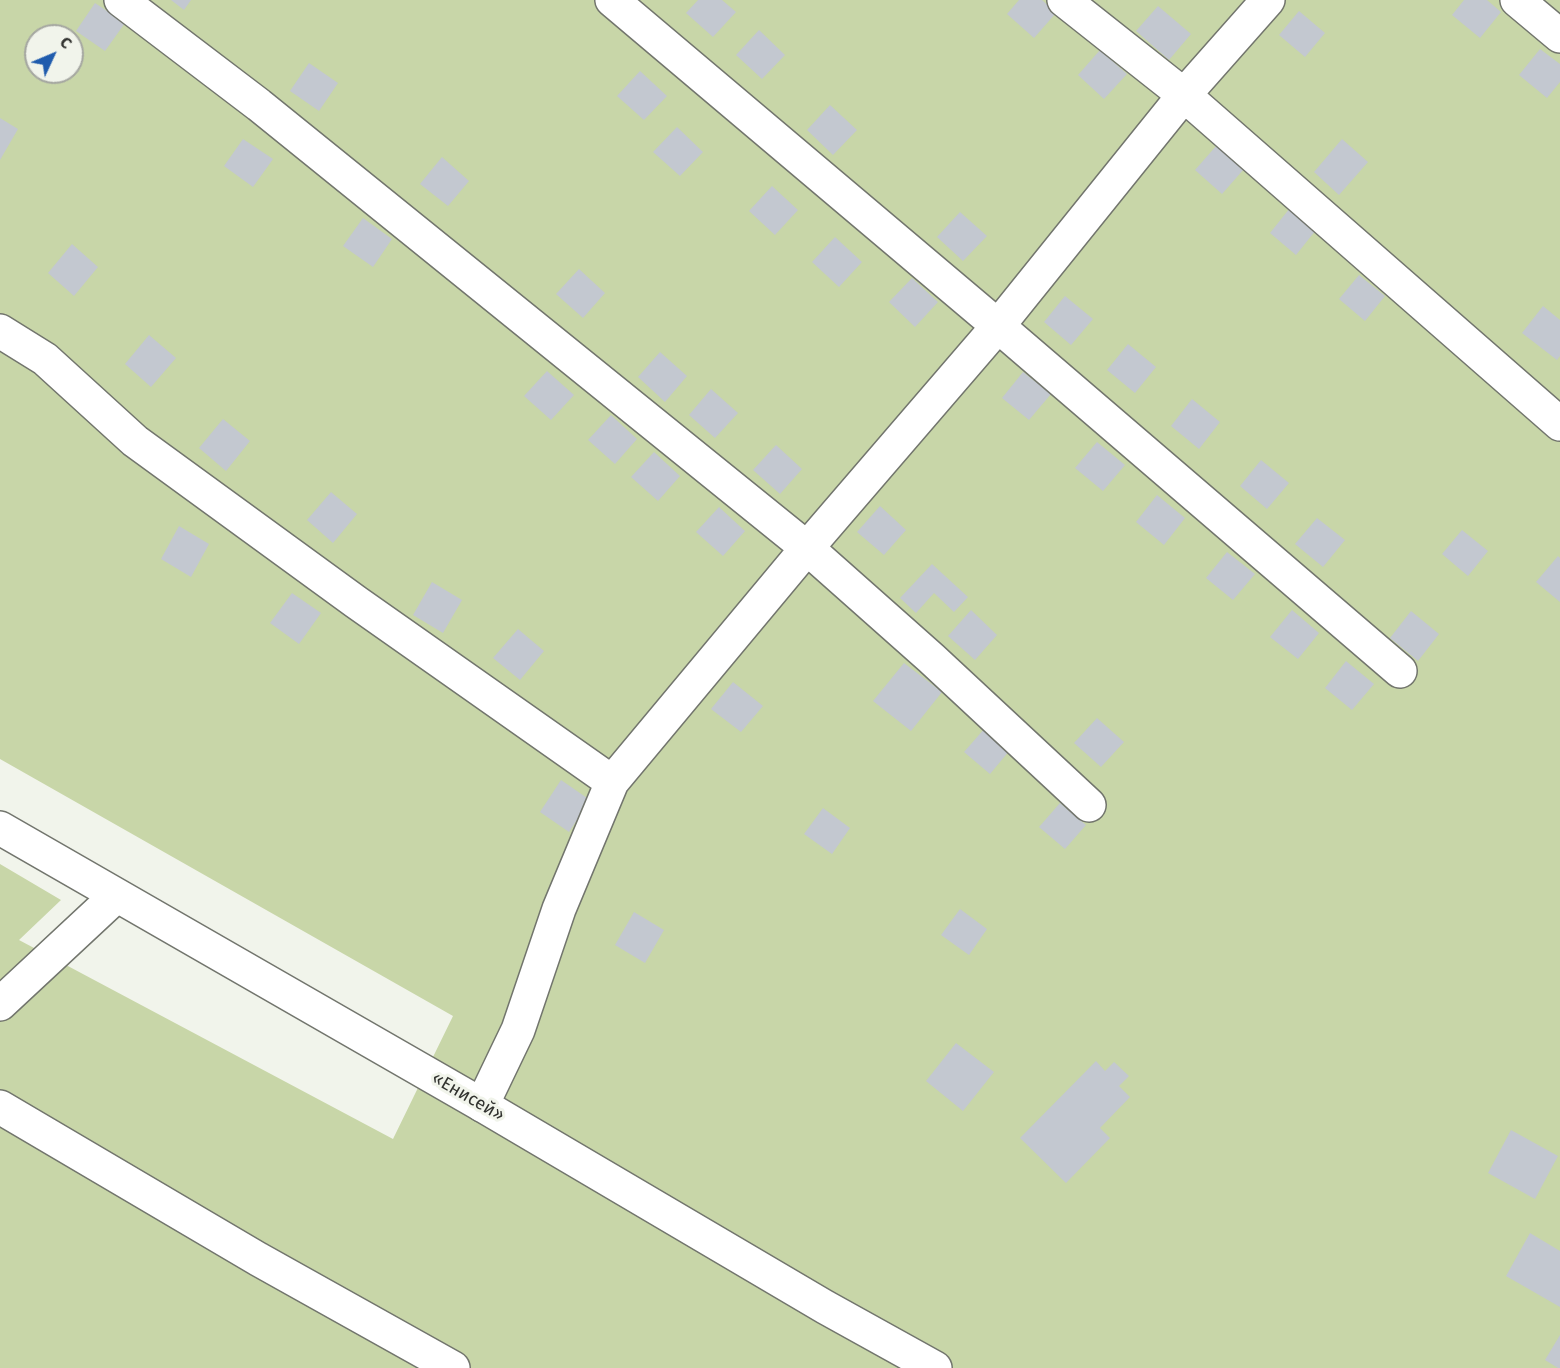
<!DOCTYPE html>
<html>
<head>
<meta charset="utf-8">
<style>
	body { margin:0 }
	#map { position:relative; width:1560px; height:1368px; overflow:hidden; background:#f1f4eb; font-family:"Fira Sans",sans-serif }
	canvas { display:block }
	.north { position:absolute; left:24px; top:24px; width:60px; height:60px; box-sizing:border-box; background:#f1f4eb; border:2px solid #a4a6a0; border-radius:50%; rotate:46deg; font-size:16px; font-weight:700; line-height:24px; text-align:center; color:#31322f }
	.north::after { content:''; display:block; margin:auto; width:21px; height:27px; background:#205cad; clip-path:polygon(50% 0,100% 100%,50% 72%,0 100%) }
</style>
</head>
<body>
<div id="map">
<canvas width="1560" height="1368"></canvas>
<div class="north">С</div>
</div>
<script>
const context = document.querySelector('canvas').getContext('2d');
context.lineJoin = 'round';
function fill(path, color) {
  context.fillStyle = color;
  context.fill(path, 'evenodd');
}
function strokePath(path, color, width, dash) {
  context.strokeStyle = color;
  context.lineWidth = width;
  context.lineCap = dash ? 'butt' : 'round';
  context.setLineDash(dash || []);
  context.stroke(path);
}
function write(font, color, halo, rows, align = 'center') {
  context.font = font + ' "Fira Sans",sans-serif';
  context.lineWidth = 6;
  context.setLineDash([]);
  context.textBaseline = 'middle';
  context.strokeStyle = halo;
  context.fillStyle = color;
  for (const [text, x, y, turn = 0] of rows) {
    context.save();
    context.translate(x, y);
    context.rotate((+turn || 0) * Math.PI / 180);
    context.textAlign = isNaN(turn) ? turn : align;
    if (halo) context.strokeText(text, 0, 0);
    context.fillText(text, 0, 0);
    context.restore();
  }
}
const green = new Path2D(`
	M0 0H1560V1368H0V864L61 900 19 940 393 1139 453 1016 0 759ZM36 36H72V72H36Z`);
const building = new Path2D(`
	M171 0H191L184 10Z
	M698 0H722L736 12 713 37 686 13Z
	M1019 0H1042L1056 13 1034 38 1007 14Z
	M1464 0H1487L1501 12 1480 38 1452 15Z
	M95 3 125 23 105 51 76 31Z
	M1158 6 1191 34 1169 60 1136 31Z
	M1299 11 1325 33 1305 57 1279 35Z
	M759 30 785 55 762 79 736 55Z
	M1540 49 1560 64V82L1547 98 1519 75Z
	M1100 50 1127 74 1104 99 1078 75Z
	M309 63 338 83 319 111 290 91Z
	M640 71 667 96 644 120 617 96Z
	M830 105 857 130 833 155 807 130Z
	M0 118 18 129 0 160Z
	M677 127 703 152 680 176 653 152Z
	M243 139 273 159 253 187 224 166Z
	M1342 139 1368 162 1339 195 1314 172Z
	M1217 145 1244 169 1222 194 1195 170Z
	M442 157 469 181 448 206 420 184Z
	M772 186 798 210 775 235 749 211Z
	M1290 208 1316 230 1296 255 1270 233Z
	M960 212 987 236 963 261 937 237Z
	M363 218 392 239 373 267 343 246Z
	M835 237 862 262 839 287 812 262Z
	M72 244 98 267 74 296 48 273Z
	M579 269 605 293 583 318 556 294Z
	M1359 275 1385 296 1365 321 1339 299Z
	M912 278 938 302 915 327 889 302Z
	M1065 296 1093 319 1071 345 1044 322Z
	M1543 306 1560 320V356L1557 360 1522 333Z
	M149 335 176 358 151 387 125 364Z
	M1128 344 1156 367 1135 393 1107 370Z
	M660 352 687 376 665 402 638 377Z
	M547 371 574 395 551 420 524 396Z
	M1023 372 1051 394 1029 420 1002 398Z
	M711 389 738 413 715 438 689 415Z
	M1192 399 1220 422 1199 449 1171 426Z
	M611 415 637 439 615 464 588 440Z
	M223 419 250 441 226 471 199 448Z
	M1097 442 1125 465 1103 491 1075 468Z
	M776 445 802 469 780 494 753 470Z
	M654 452 680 476 658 501 631 477Z
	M1261 460 1289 483 1267 509 1240 486Z
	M331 492 357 514 333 543 307 520Z
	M1157 495 1185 518 1164 545 1136 522Z
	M880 506 906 530 884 555 857 532Z
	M719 507 745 531 723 556 696 532Z
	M1317 518 1345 540 1323 567 1295 544Z
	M179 526 209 544 191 577 161 559Z
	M1462 530 1488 551 1468 576 1442 554Z
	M1227 552 1255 574 1233 600 1206 578Z
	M1558 556 1560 558V602L1536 582Z
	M932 564 968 597 954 612 934 593 916 613 900 598Z
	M432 582 462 600 443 633 413 615Z
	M292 593 321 613 299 644 270 623Z
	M971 610 997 635 975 660 948 636Z
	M1292 610 1319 633 1298 659 1270 637Z
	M1411 611 1439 634 1418 661 1390 638Z
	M518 629 544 651 520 680 493 658Z
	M1346 661 1374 684 1352 710 1325 688Z
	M904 663 942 692 911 731 873 701Z
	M733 682 763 706 741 732 711 709Z
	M1097 718 1124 742 1101 767 1074 743Z
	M985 728 1010 750 990 774 964 752Z
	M561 780 590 800 569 832 540 812Z
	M1060 803 1086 825 1065 849 1039 827Z
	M823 808 850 828 832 854 804 834Z
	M960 909 987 929 969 955 941 935Z
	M634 912 664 930 645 963 615 945Z
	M956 1043 994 1072 963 1111 926 1081Z
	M1096 1061 1105 1071 1114 1062 1129 1076 1119 1086 1130 1097 1100 1128 1110 1138 1066 1183 1020 1138Z
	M1511 1130 1558 1156 1535 1199 1488 1173Z
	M1530 1233 1560 1251V1307L1506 1276Z
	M1560 1335V1368H1558L1545 1360Z`);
const minor = new Path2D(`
	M121 0 259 105 807 548 931 658 1089 805
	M612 0 998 326 1400 671
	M1064 0 1184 95 1560 424
	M1517 0 1560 36
	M0 331 45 359 135 441 356 602 612 782
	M0 1004 116 896
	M482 1105 518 1030 559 909 612 782 807 548 998 326 1184 95 1268 0
	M0 1107 258 1259 453 1368`);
const trunk = new Path2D(`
	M0 828 482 1105 825 1307 935 1368`);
const streetNames = [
	["«Енисей»",468,1097,30]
];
fill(green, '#c8d6a8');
fill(building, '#c3c8d0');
strokePath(minor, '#72756d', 36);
strokePath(trunk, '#72756d', 36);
strokePath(minor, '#fff', 33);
strokePath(trunk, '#fff', 33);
write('18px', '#31322f', '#f1f4eb', streetNames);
</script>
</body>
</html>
